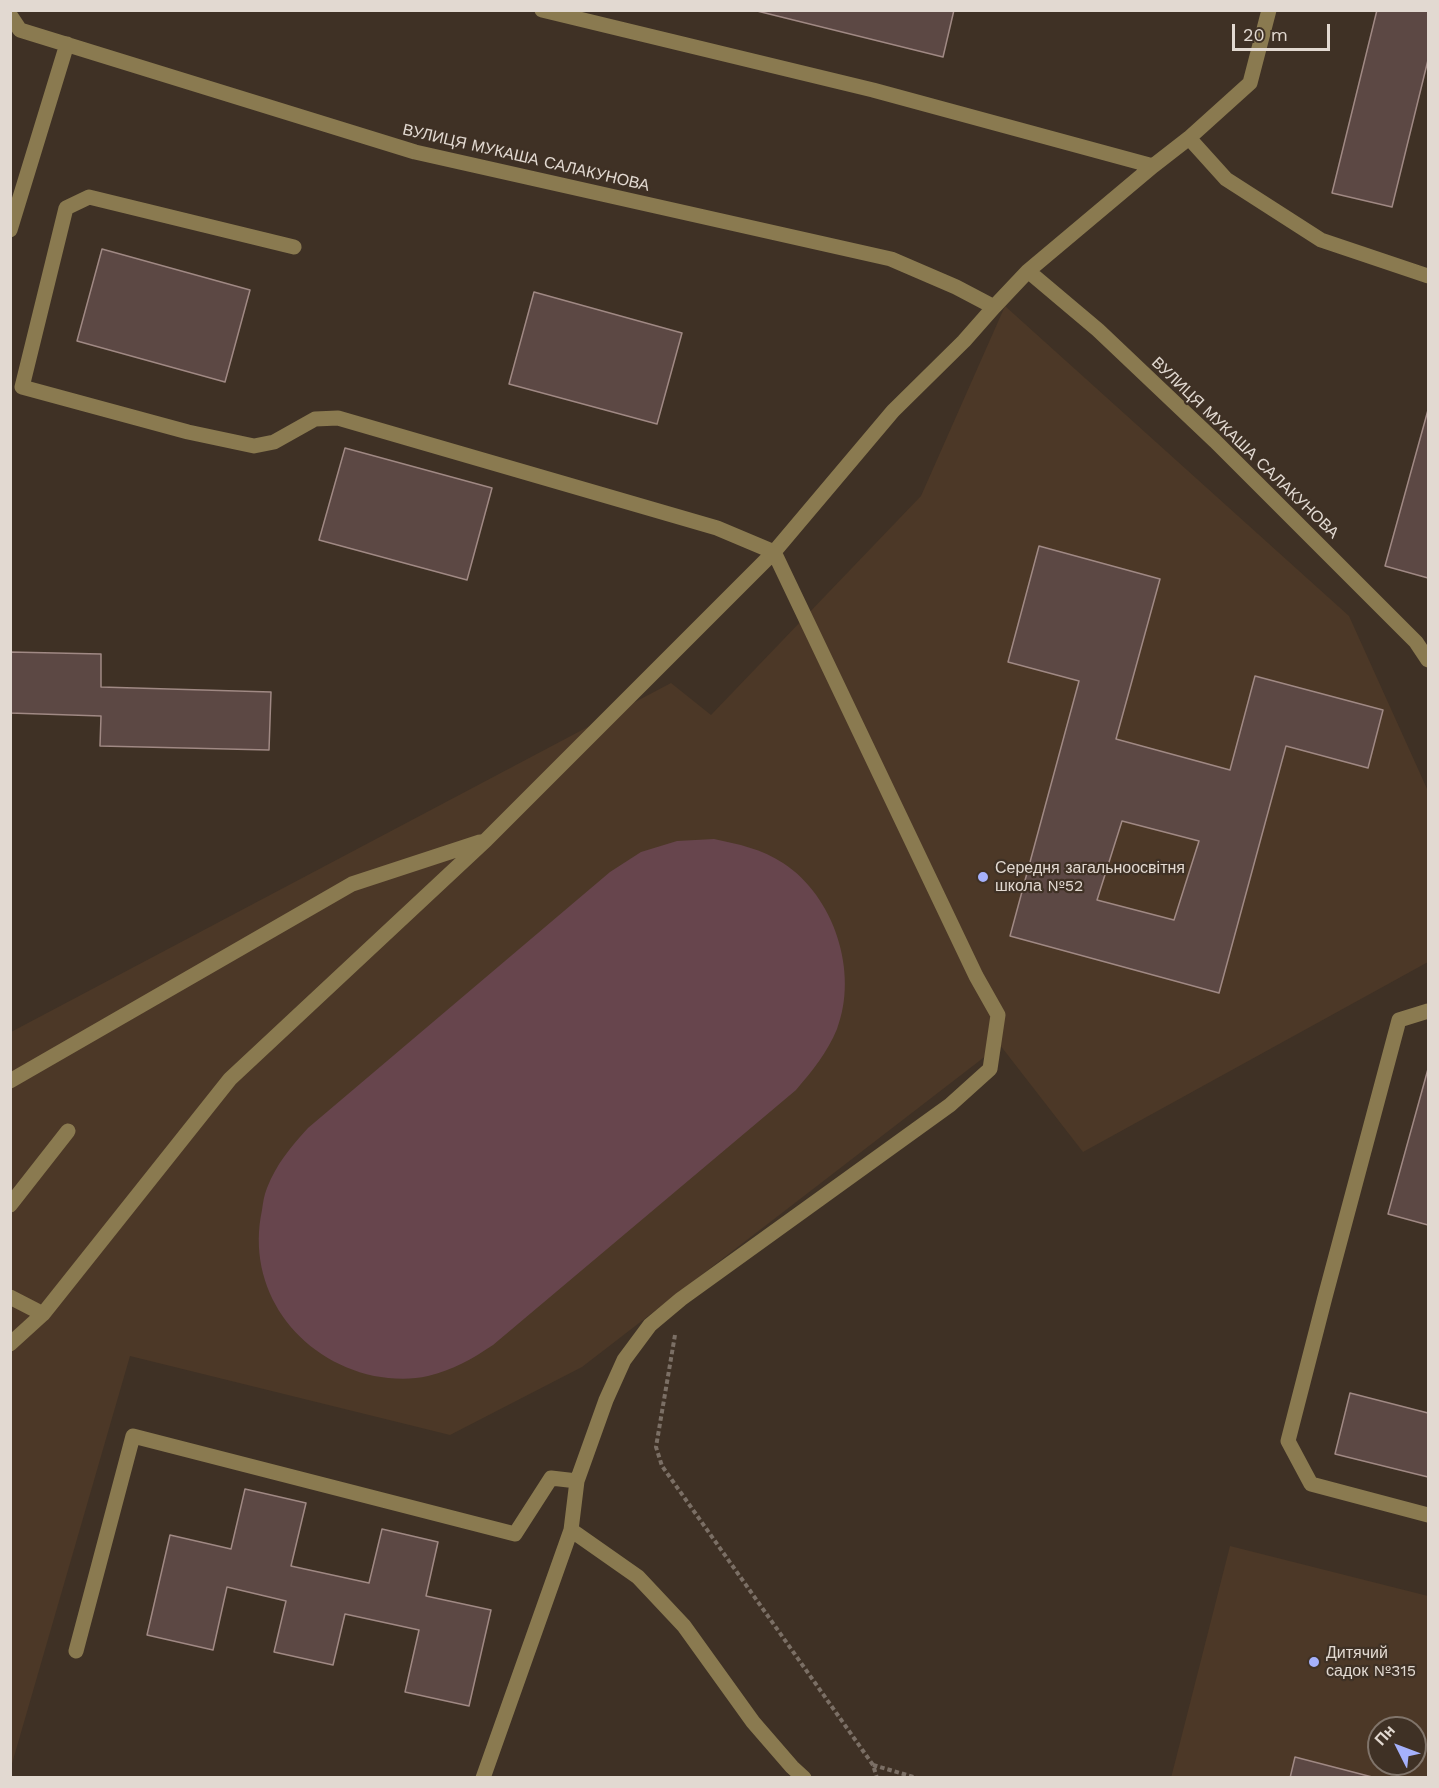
<!DOCTYPE html>
<html>
<head>
<meta charset="utf-8">
<style>
	body { margin:0 }
	#map { position:relative; width:1439px; height:1788px; overflow:hidden; background:#3f3125; font-family:"Work Sans",sans-serif }
	canvas { display:block }
	.frame { position:absolute; inset:0; border:12px solid #e2d9d1; pointer-events:none }
	.north { position:absolute; left:1367px; top:1716px; width:60px; height:60px; box-sizing:border-box; background:#3f3125; border:2px solid #80746a; border-radius:50%; rotate:312deg; font-size:16px; font-weight:700; line-height:24px; text-align:center; color:#e2d9d1 }
	.north::after { content:''; display:block; margin:auto; width:21px; height:27px; background:#a5b1fc; clip-path:polygon(50% 0,100% 100%,50% 72%,0 100%) }
	.scale { position:absolute; left:1232px; top:24px; width:98px; height:27px; box-sizing:border-box; border:3px solid #e2d9d1; border-top:0; padding-left:8px; font-size:18px; line-height:21px; white-space:nowrap; color:#e2d9d1; -webkit-text-stroke:4px #3f3125; paint-order:stroke }
</style>
</head>
<body>
<div id="map">
<canvas width="1439" height="1788"></canvas>
<div class="frame"></div>
<div class="north">Пн</div>
<div class="scale">20 m</div>
</div>
<script>
const context = document.querySelector('canvas').getContext('2d');
context.lineJoin = 'round';
function fill(path, color) {
  context.fillStyle = color;
  context.fill(path, 'evenodd');
}
function strokePath(path, color, width, dash) {
  context.strokeStyle = color;
  context.lineWidth = width;
  context.lineCap = dash ? 'butt' : 'round';
  context.setLineDash(dash || []);
  context.stroke(path);
}
function write(font, color, halo, rows, align = 'center') {
  context.font = font + ' "Work Sans",sans-serif';
  context.lineWidth = 4.5;
  context.setLineDash([]);
  context.textBaseline = 'middle';
  context.strokeStyle = halo;
  context.fillStyle = color;
  for (const [text, x, y, turn = 0] of rows) {
    context.save();
    context.translate(x, y);
    context.rotate((+turn || 0) * Math.PI / 180);
    context.textAlign = isNaN(turn) ? turn : align;
    if (halo) context.strokeText(text, 0, 0);
    context.fillText(text, 0, 0);
    context.restore();
  }
}
const built = new Path2D(`
	M1005 306 1349 616 1428 791V962L1083 1152 1000 1045 582 1367 450 1435 130 1356 11 1767V1032L671 683 711 715 921 496Z
	M1230 1546 1428 1596V1777L1171 1778ZM1379 1728H1415V1764H1379Z`);
const green = new Path2D(`
	M714 839C738 844 762 849 783 863 834 896 859 972 837 1029 827 1053 813 1070 796 1090L493 1345C472 1359 453 1370 428 1376 411 1380 391 1379 374 1376 297 1359 245 1289 262 1210 263 1203 264 1195 267 1188 277 1163 290 1148 308 1128L610 872 641 852 677 841Z`);
const building = new Path2D(`
	M753 10H954L943 57Z
	M1377 10H1428V60L1392 207 1332 193Z
	M102 249 250 290 225 382 77 341Z
	M534 292 682 333 657 424 509 384Z
	M1428 410V578L1385 566Z
	M345 448 492 488 467 580 319 540Z
	M1039 546 1160 579 1116 739 1230 770 1255 676 1383 710 1368 768 1286 746 1219 993 1010 936 1079 681 1008 662ZM1122 821 1199 841 1174 920 1097 900Z
	M10 652 101 654V687L271 692 269 750 100 746 101 716 10 713Z
	M1428 1069V1225L1388 1214Z
	M1350 1393 1428 1413V1477L1335 1454Z
	M245 1489 306 1503 291 1566 369 1583 382 1529 438 1542 426 1596 491 1610 469 1706 405 1692 419 1630 345 1614 333 1665 274 1652 286 1601 227 1587 213 1650 147 1635 170 1535 231 1549Z
	M1295 1757 1376 1778H1290Z`);
const path = new Path2D(`
	M675 1335 656 1447 662 1466 873 1765 877 1778
	M873 1765 917 1778`);
const minor = new Path2D(`
	M542 10 873 90 1153 166
	M1269 10 1250 83 1189 138 1153 166 1028 271 1098 330 1215 441 1416 642 1428 660
	M10 15 20 30 415 152 891 259 956 287 994 307 1028 271
	M1189 138 1226 179 1321 240 1428 276
	M10 230 67 44
	M294 247 89 197 66 208 22 387 188 432 254 446 274 442 315 419 338 418 717 528 774 552 893 411 964 341 994 307
	M1428 1011 1399 1020 1325 1297 1288 1441 1311 1484 1428 1515
	M10 1081 352 884 480 842
	M10 1205 68 1131
	M10 1297 43 1314
	M10 1344 43 1314 230 1079 486 840 774 552 976 976 998 1015 990 1069 950 1105 681 1299 650 1325 624 1360 606 1400 577 1481 571 1530 483 1778
	M571 1530 638 1577 684 1626 753 1722 792 1767 804 1778
	M76 1651 133 1436 515 1534 551 1478 577 1481`);
const markers = [
	[983,877,6,"#a5b1fc"],
	[1314,1662,6,"#a5b1fc"]
];
const streetNames = [
	["ВУЛИЦЯ МУКАША САЛАКУНОВА",526,158,13],
	["ВУЛИЦЯ МУКАША САЛАКУНОВА",1245,448,44]
];
const poiNames = [
	["Середня загальноосвітня",995,868],
	["школа №52",995,886],
	["Дитячий",1326,1653],
	["садок №315",1326,1671]
];
fill(built, '#4c3827');
fill(green, '#67454d');
fill(building, '#5c4844');
strokePath(building, '#a08984', 1.5);
strokePath(path, '#7b6f65', 4, [4.5, 3]);
strokePath(minor, '#8a7a50', 15);
for (const [x, y, r, color] of markers) {
  const dot = new Path2D();
  dot.arc(x, y, r, 0, 2 * Math.PI);
  context.fillStyle = color;
  context.fill(dot);
  strokePath(dot, '#3f3125', 2);
}
write('16px', '#e2d9d1', '#3f3125', streetNames);
write('16px', '#e2d9d1', '#3f3125', poiNames, 'left');
</script>
</body>
</html>
